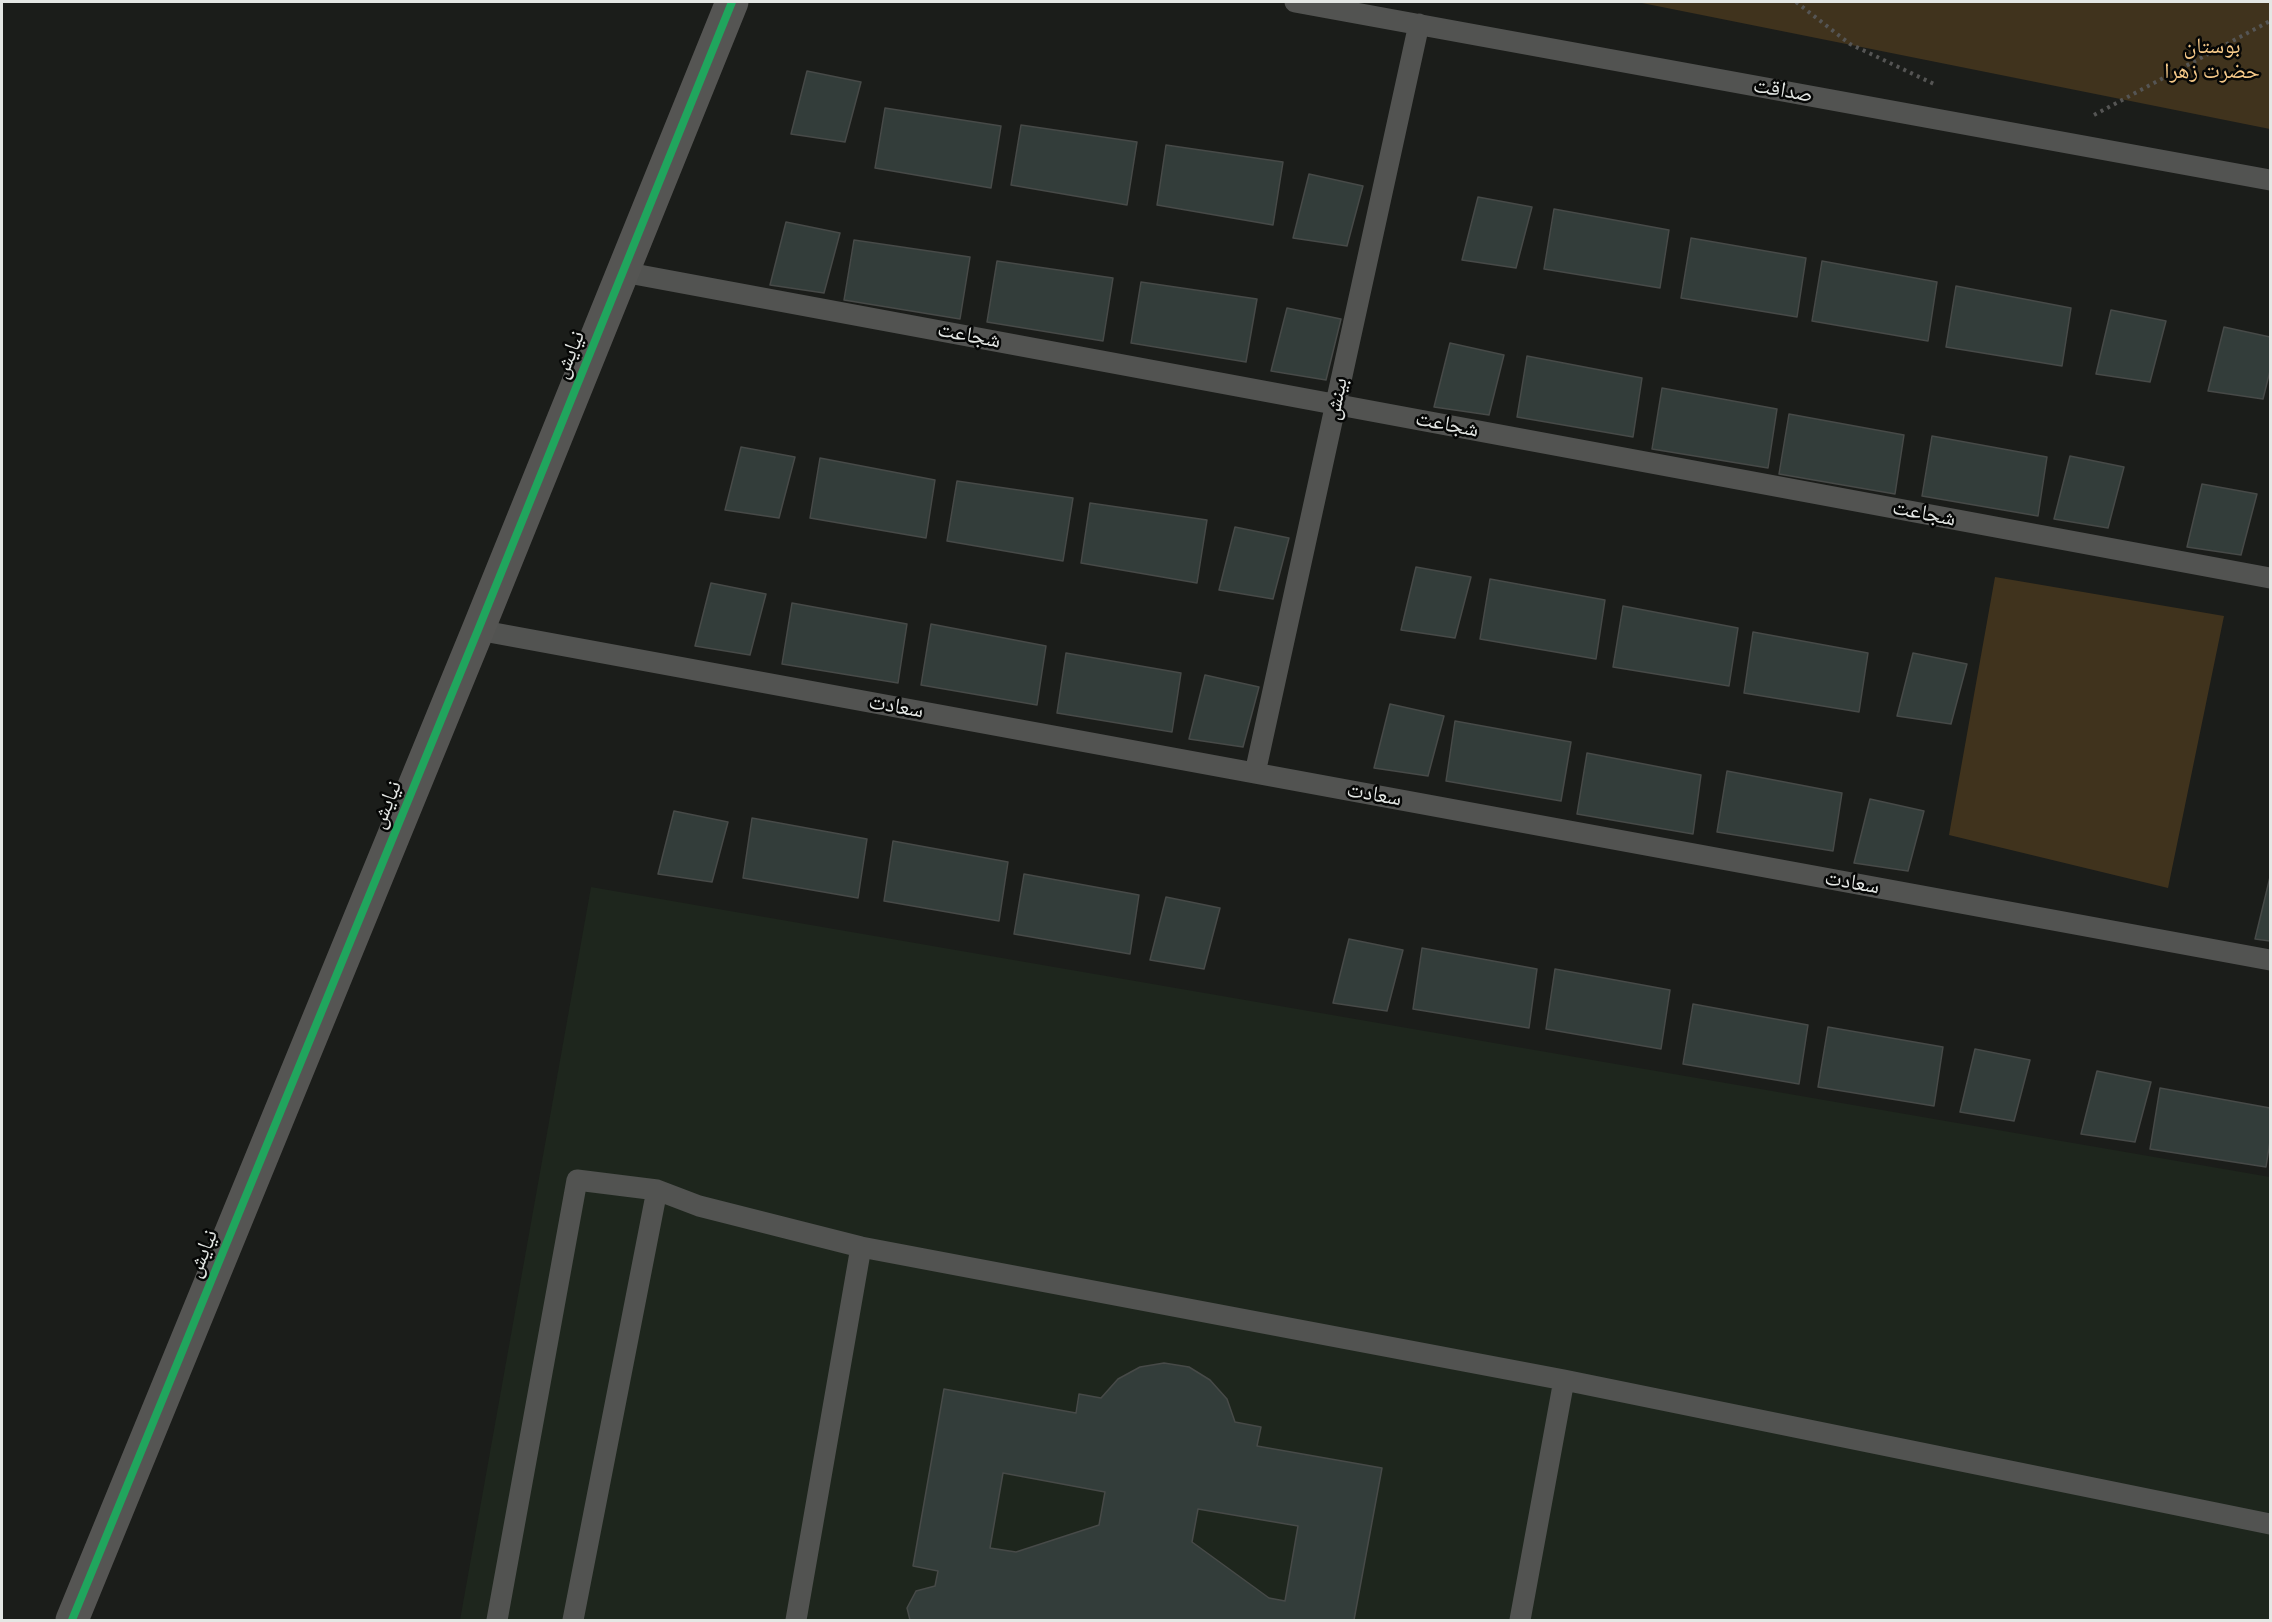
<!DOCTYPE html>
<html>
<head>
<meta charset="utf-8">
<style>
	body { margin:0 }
	#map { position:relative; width:2272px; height:1622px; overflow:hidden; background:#1b1d1a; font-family:Signika,sans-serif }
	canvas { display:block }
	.frame { position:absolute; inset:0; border:3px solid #e4e7e4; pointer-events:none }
</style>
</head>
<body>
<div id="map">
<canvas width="2272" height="1622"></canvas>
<div class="frame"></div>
</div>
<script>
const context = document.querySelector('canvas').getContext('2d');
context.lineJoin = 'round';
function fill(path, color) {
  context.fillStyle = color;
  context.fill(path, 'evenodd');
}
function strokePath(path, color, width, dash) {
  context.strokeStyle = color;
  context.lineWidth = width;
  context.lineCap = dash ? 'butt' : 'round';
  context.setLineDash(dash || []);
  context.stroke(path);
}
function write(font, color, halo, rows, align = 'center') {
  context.font = font + ' Signika,"Noto Naskh Arabic",sans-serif';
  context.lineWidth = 5;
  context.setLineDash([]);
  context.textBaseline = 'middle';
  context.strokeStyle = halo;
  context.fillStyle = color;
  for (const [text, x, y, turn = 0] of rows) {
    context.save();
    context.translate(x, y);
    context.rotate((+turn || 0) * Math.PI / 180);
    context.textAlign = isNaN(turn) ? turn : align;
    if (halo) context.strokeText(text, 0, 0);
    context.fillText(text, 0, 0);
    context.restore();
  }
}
const built = new Path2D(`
	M591 887 2270 1177V1620H460Z`);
const green = new Path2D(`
	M1637 2H2270V129Z
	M1995 577 2224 616 2168 888 1949 835Z`);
const building = new Path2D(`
	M807 71 861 82 845 142 791 134Z
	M885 108 1001 126 991 188 875 168Z
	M1021 125 1137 142 1127 205 1011 185Z
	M1166 145 1283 162 1273 225 1157 205Z
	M1309 174 1363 186 1347 246 1293 238Z
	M1478 197 1532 207 1516 268 1462 260Z
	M1554 209 1669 230 1660 288 1544 269Z
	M786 222 840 233 824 293 770 285Z
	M1691 238 1806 258 1797 317 1681 298Z
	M854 240 970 257 960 319 844 300Z
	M997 261 1113 278 1103 341 987 322Z
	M1822 261 1937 282 1928 341 1812 321Z
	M1141 282 1257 299 1246 362 1131 343Z
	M1956 286 2071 308 2062 366 1946 347Z
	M1287 308 1341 319 1326 380 1271 371Z
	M2111 310 2166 321 2150 382 2096 374Z
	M2224 327 2270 337V371L2263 399 2208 391Z
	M1450 343 1504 355 1489 415 1434 407Z
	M1527 356 1642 378 1633 437 1517 417Z
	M1662 388 1777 409 1768 468 1652 449Z
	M1789 414 1904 435 1895 494 1779 474Z
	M1932 436 2047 457 2038 516 1922 496Z
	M741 447 795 457 779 518 725 510Z
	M2070 456 2124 467 2108 528 2054 519Z
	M820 458 935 480 926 538 810 518Z
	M957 481 1073 498 1063 561 947 541Z
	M2202 484 2257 494 2241 555 2187 547Z
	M1090 503 1207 520 1197 583 1081 563Z
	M1235 527 1289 538 1273 599 1219 590Z
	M1416 567 1471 577 1455 638 1401 630Z
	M1490 579 1605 600 1596 659 1480 639Z
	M711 583 766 594 750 655 695 646Z
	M792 603 907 624 898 683 782 664Z
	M1623 606 1738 628 1729 686 1613 667Z
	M931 624 1046 646 1037 705 921 685Z
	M1753 632 1868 653 1859 712 1744 693Z
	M1066 653 1181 673 1172 732 1057 713Z
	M1913 653 1967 664 1951 724 1897 716Z
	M1205 675 1259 687 1243 747 1189 739Z
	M1390 704 1444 716 1428 776 1374 768Z
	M1455 721 1571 742 1561 801 1446 781Z
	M1587 753 1701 775 1693 834 1577 814Z
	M1727 771 1842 793 1833 851 1717 832Z
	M1870 799 1924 811 1908 871 1854 863Z
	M674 811 728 822 712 882 658 874Z
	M752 818 867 839 858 898 743 878Z
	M893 841 1008 862 999 921 884 901Z
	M1024 874 1139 895 1130 954 1014 934Z
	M2270 877V941L2255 939Z
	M1166 897 1220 908 1204 969 1150 960Z
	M1349 939 1403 950 1387 1011 1333 1003Z
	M1422 948 1537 969 1529 1028 1413 1009Z
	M1555 969 1670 990 1661 1049 1546 1029Z
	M1693 1004 1808 1025 1799 1084 1683 1064Z
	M1828 1027 1943 1047 1934 1106 1818 1087Z
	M1975 1049 2030 1060 2014 1121 1960 1112Z
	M2097 1071 2151 1082 2135 1142 2081 1134Z
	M2160 1088 2270 1108V1141L2266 1167 2150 1149Z
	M1164 1363 1189 1367 1210 1380 1227 1399 1235 1422 1261 1427 1257 1446 1382 1468 1354 1620H910L907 1608 916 1591 935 1586 938 1571 913 1566 944 1389 1076 1413 1079 1394 1101 1398 1118 1379 1140 1367ZM1003 1473 1105 1492 1099 1525 1016 1552 990 1548ZM1198 1509 1298 1526 1285 1601 1269 1598 1192 1542Z`);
const path = new Path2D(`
	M1796 2 1850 44 1934 84
	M2094 115 2270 21`);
const lane = new Path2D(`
	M1295 2 2270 180
	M623 272 2270 578
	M478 630 2270 960
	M1255 773 1419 24
	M497 1620 577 1180 657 1190 699 1206 861 1247 1564 1380 2270 1524
	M573 1620 657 1190
	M796 1620 861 1247
	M1520 1620 1564 1380`);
const secondary = new Path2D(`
	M72 1620 478 630 732 2`);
const cycleway = new Path2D(`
	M72 1620 478 630 732 2`);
const parkNames = [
	["بوستان",2212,47],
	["حضرت زهرا",2212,72]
];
const streetNames = [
	["صداقت",1783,91,10],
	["شجاعت",969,336,11],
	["نیایش",570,355,-68],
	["بینش",1337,399,-78],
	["شجاعت",1447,425,11],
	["شجاعت",1924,514,11],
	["سعادت",896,707,10],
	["سعادت",1374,795,10],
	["نیایش",387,805,-68],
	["سعادت",1852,883,10],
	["نیایش",203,1254,-68]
];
fill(built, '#1e261d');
fill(green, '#40331d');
fill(building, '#333d3a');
strokePath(building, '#474a48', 1.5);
strokePath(path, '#555554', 4, [3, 4.5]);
strokePath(lane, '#525351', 21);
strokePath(secondary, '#555553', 33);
strokePath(cycleway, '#20a55d', 8);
write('22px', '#f7ca89', '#060706', parkNames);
write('22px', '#e4e7e4', '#060706', streetNames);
</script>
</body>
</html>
